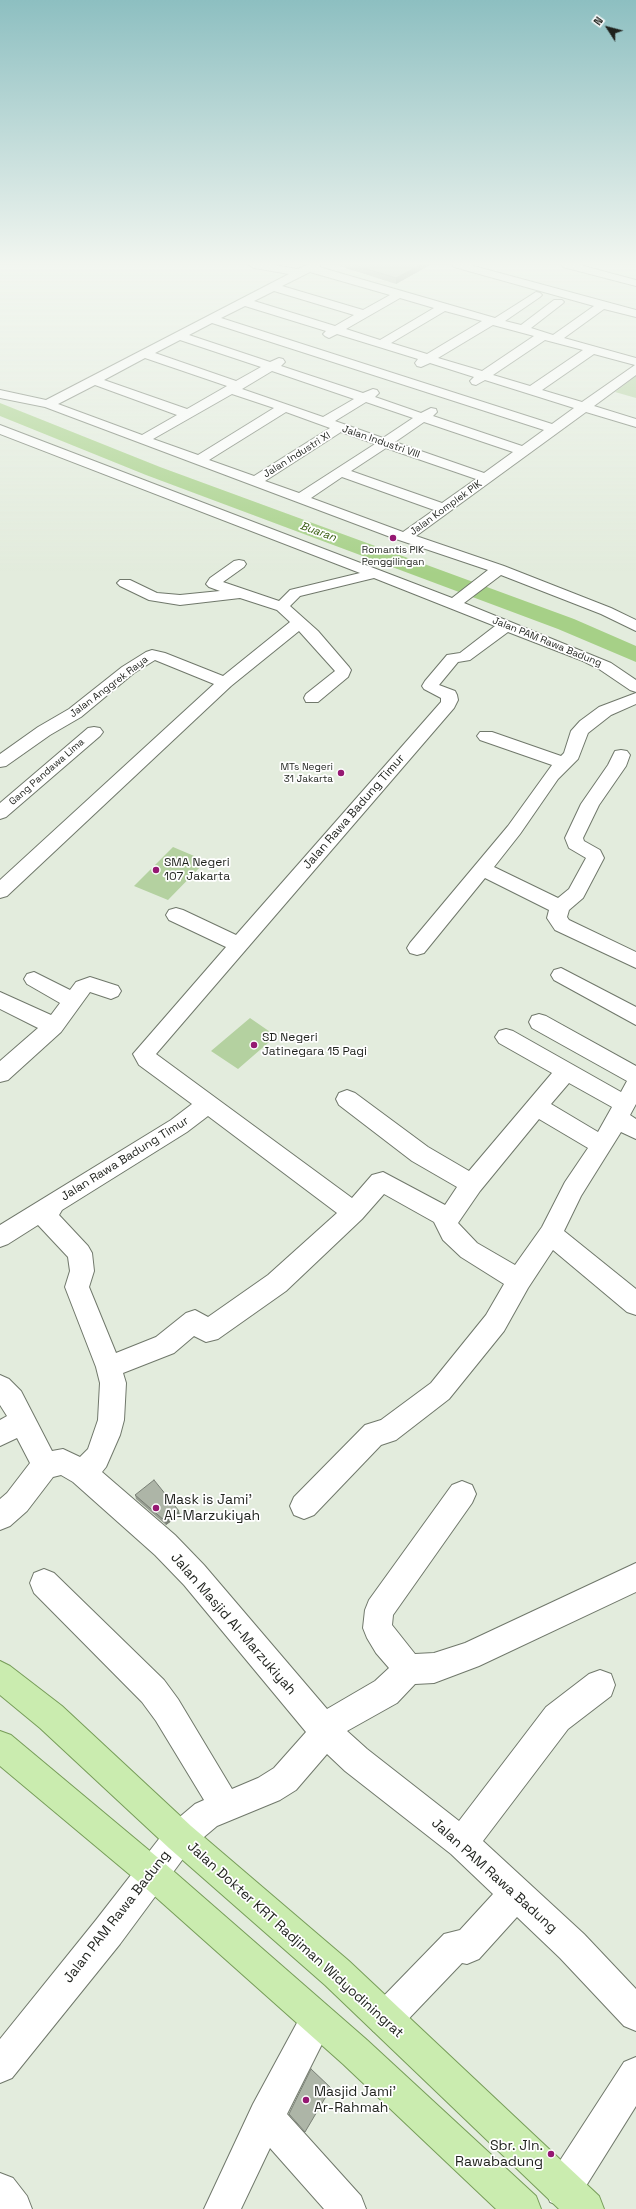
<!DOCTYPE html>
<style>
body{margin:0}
#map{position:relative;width:636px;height:2209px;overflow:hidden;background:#e3ecdd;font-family:"Space Grotesk",sans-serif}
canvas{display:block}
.north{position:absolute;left:588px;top:8px;width:40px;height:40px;-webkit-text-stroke:3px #fff;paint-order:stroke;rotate:306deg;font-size:11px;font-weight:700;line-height:16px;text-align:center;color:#1f221d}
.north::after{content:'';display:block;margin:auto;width:14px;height:18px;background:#1f221d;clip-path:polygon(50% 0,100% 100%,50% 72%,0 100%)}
</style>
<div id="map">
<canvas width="636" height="2209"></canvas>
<div class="north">N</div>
</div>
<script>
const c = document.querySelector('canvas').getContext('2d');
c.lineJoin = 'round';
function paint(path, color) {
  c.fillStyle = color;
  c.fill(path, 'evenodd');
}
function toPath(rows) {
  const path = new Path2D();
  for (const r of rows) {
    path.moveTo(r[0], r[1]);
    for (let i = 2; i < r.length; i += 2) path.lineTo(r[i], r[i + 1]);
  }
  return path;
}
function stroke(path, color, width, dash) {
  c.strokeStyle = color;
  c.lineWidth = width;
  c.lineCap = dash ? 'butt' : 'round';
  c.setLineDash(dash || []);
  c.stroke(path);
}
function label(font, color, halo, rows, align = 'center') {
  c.font = font + ' "Space Grotesk",sans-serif';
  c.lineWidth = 3.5;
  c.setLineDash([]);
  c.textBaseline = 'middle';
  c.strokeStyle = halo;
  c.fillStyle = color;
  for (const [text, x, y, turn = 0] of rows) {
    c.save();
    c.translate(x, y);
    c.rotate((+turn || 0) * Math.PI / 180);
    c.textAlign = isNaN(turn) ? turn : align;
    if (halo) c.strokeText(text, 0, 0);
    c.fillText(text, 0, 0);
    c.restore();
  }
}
paint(toPath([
 [636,376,636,398,615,392],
 [173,847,206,861,168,900,134,886],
 [250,1018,276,1036,238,1069,211,1051]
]), '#b4d1a0');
paint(toPath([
 [0,403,160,467,574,619,636,646,636,662,558,629,146,475,0,416,0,403]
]), '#a6d087');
const minor = toPath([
 [249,265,273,265,298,269,307,265,320,265,319,267,495,318,536,292,540,293,542,295,540,297,505,321,521,325,554,300,562,300,564,302,562,304,531,328,553,335,594,306,454,267,453,265,470,265,636,310,636,317,604,309,564,338,636,358,636,375,594,406,636,419,636,427,586,412,416,536,504,566,611,608,636,620,636,631,601,614,501,575,464,603,611,663,636,680,636,692,630,690,599,669,583,661,508,632,470,660,458,662,439,685,455,691,457,695,458,700,454,708,156,1054,352,1198,372,1175,383,1172,445,1205,457,1187,412,1161,339,1105,336,1099,339,1093,347,1090,355,1093,428,1147,469,1171,552,1073,499,1043,495,1037,499,1031,506,1029,513,1031,621,1092,627,1081,532,1028,529,1022,532,1016,539,1014,546,1016,636,1066,636,1104,630,1115,636,1119,636,1139,621,1132,581,1196,564,1231,636,1289,636,1315,627,1312,553,1250,528,1288,504,1331,449,1399,396,1440,381,1445,314,1515,304,1519,294,1515,290,1506,294,1497,365,1425,381,1420,431,1383,486,1315,504,1284,461,1257,443,1240,434,1222,384,1194,362,1219,286,1291,218,1339,206,1342,194,1336,174,1353,123,1373,126,1383,124,1420,120,1435,106,1467,102,1472,175,1535,204,1565,327,1709,375,1681,389,1668,376,1653,367,1638,363,1628,365,1610,369,1600,452,1485,462,1481,472,1485,476,1494,472,1503,393,1615,392,1625,415,1654,434,1653,465,1643,636,1563,636,1592,479,1666,434,1683,415,1684,397,1703,347,1731,367,1749,459,1821,546,1707,589,1674,600,1670,611,1674,615,1685,611,1696,568,1729,483,1841,584,1934,636,1989,636,2031,624,2026,560,1958,517,1917,479,1959,467,1964,462,1963,397,2031,385,2036,373,2031,368,2019,373,2007,444,1934,460,1930,493,1894,451,1854,345,1771,327,1754,296,1790,280,1800,217,1826,191,1848,120,1944,12,2078,0,2083,0,2039,96,1920,169,1826,195,1804,204,1800,156,1721,142,1702,34,1593,30,1583,34,1573,44,1569,54,1573,164,1680,178,1699,232,1789,258,1778,274,1768,306,1732,184,1585,155,1555,73,1482,61,1475,53,1477,27,1511,10,1526,0,1530,0,1499,7,1493,30,1463,17,1438,0,1446,0,1420,7,1416,0,1405,0,1375,9,1379,21,1391,52,1451,63,1449,80,1457,88,1449,98,1420,100,1383,96,1367,65,1287,70,1271,68,1257,38,1225,8,1244,0,1247,0,1225,171,1120,192,1104,139,1065,133,1054,226,947,169,920,166,915,169,910,176,908,183,910,236,935,441,702,441,698,424,689,422,686,425,681,447,655,460,653,495,626,374,578,300,596,290,606,318,631,349,667,351,670,348,677,318,702,306,702,304,698,306,694,335,671,299,631,231,686,7,896,0,898,0,880,214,684,155,660,134,673,81,717,50,735,6,766,0,767,0,754,38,727,69,709,122,667,146,652,152,650,165,653,223,676,290,622,277,610,240,598,180,605,149,600,120,586,117,583,120,580,130,580,157,593,180,595,220,591,209,587,206,584,210,578,234,561,239,560,244,561,246,564,244,567,223,582,279,601,290,590,360,573,0,434,0,425,452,598,488,570,393,538,45,407,0,398,0,390,46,400,289,274,254,268,249,265],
 [310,272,390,295,363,310,282,286,310,272],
 [274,291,354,315,335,326,254,301,274,291],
 [400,298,434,308,380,340,346,329,400,298],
 [245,306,326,331,323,334,325,336,329,338,337,334,418,359,415,363,417,366,421,367,430,363,474,377,470,381,472,384,476,385,485,380,574,408,552,424,221,318,245,306],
 [445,311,482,321,427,354,391,343,445,311],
 [212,323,544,430,522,446,433,416,437,412,436,409,431,408,421,413,375,397,379,393,377,390,373,389,363,393,281,366,285,362,283,359,279,358,270,362,189,335,212,323],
 [493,325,534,336,482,371,438,358,493,325],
 [180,340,261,367,236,381,155,353,180,340],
 [545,340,583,350,530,386,493,375,545,340],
 [594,354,635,365,582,402,542,390,594,354],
 [145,358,227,386,187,409,104,380,145,358],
 [272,371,354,399,323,417,242,389,272,371],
 [95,385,177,415,142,435,58,404,95,385],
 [232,394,274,408,198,455,153,439,232,394],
 [366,402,413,418,383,438,335,421,366,402],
 [286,412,330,428,254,476,209,460,286,412],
 [424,422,513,452,484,473,395,442,424,422],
 [341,432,375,444,299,493,265,481,341,432],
 [386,448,476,479,442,503,351,471,386,448],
 [342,477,434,510,403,532,311,498,342,477],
 [569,1083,612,1107,598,1132,551,1104,569,1083],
 [208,1116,337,1213,268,1275,208,1317,195,1310,186,1313,156,1337,116,1353,89,1287,94,1271,92,1253,88,1246,59,1215,62,1210,187,1132,208,1116],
 [539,1119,588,1148,565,1182,542,1227,515,1265,477,1243,458,1223,480,1191,539,1119],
 [562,265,580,265,636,280,636,286,563,267,562,265],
 [636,693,636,704,611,715,588,733,578,759,558,779,520,834,494,867,558,898,569,889,586,858,569,848,565,838,581,804,608,765,615,751,621,750,627,751,630,755,626,766,599,805,583,838,584,841,600,850,604,858,583,898,569,910,567,917,569,920,636,952,636,968,555,930,547,918,549,910,485,878,424,953,417,955,410,953,407,948,410,943,508,826,552,765,480,740,477,736,480,732,492,732,561,756,564,753,571,731,580,721,599,707,636,693],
 [94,727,100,728,103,732,100,736,6,817,0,819,0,803,88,728,94,727],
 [561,968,636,1007,636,1025,554,980,551,975,554,970,561,968],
 [34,972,70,990,76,982,90,977,118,986,121,991,118,996,111,999,90,992,61,1032,8,1080,0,1082,0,1061,38,1028,0,1009,0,992,51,1015,60,1003,27,984,24,979,27,974,34,972],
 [317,2003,329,2008,334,2020,287,2114,361,2196,366,2209,324,2209,270,2148,241,2209,204,2209,253,2104,305,2008,317,2003],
 [636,2057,636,2106,576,2202,563,2207,550,2202,545,2189,550,2176,624,2062,636,2057],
 [0,2173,13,2178,27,2196,32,2209,0,2209,0,2173]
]);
const major = toPath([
 [0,1661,10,1666,62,1706,191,1826,349,1961,599,2196,604,2209,559,2209,325,1985,169,1848,40,1728,0,1695,0,1661],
 [0,1731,11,1735,163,1862,367,2040,536,2196,541,2209,496,2209,343,2064,141,1884,0,1766,0,1731]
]);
stroke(minor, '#70786b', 2);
stroke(major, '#779d59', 2);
paint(minor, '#fff');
paint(major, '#caecaf');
paint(toPath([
 [336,265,430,265,396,284],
 [135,1495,180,1515,166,1525,136,1499]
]), '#959c90');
paint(toPath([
 [420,265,430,265,396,284,396,278],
 [179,1511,180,1515,166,1525,165,1521]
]), '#797f75');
const building = toPath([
 [354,265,420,265,396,278,354,265],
 [154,1480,179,1511,165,1521,135,1495,154,1480],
 [311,2069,331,2088,305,2132,289,2114,311,2069]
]);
paint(building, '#adb5a7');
stroke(building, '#797f75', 1);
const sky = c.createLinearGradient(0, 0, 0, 574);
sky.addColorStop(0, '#8dbfc1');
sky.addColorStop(0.46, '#f2f6f0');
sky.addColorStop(1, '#f2f6f000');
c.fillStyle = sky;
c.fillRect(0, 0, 636, 574);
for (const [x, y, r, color] of [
 [393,538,4,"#951872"],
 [341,773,4,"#951872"],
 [156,870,4,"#951872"],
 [254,1045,4,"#951872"],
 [156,1508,4,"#951872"],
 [306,2100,4,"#951872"],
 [551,2154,4,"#951872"]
]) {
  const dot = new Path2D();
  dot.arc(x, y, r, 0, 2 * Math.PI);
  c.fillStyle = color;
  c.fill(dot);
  stroke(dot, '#fff', 1.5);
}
label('10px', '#1f221d', '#fff', [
 ["Jalan Industri VIII",381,442,19],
 ["Jalan Industri XI",297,455,-32],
 ["Jalan Komplek PIK",446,508,-36],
 ["Jalan PAM Rawa Badung",547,642,22],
 ["Jalan Anggrek Raya",109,687,-37],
 ["Gang Pandawa Lima",47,772,-41]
]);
label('10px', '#1f221d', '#fff', [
 ["Romantis PIK",393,550],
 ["Penggilingan",393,562],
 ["MTs Negeri",333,767,"right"],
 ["31 Jakarta",333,779,"right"]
]);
label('italic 11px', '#33580b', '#fff', [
 ["Buaran",318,532,20]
]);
label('12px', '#1f221d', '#fff', [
 ["Jalan Rawa Badung Timur",354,812,-49],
 ["Jalan Rawa Badung Timur",125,1159,-32]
]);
label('12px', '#1f221d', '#fff', [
 ["SMA Negeri",164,863],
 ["107 Jakarta",164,877],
 ["SD Negeri",262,1038],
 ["Jatinegara 15 Pagi",262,1052]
], 'left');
label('14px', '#1f221d', '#fff', [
 ["Mask is Jami'",164,1500],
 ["Al-Marzukiyah",164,1516],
 ["Masjid Jami'",314,2092],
 ["Ar-Rahmah",314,2108],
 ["Sbr. Jln.",543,2146,"right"],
 ["Rawabadung",543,2162,"right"]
], 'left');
label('14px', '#1f221d', '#fff', [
 ["Jalan Masjid Al-Marzukiyah",233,1624,49],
 ["Jalan PAM Rawa Badung",494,1876,42],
 ["Jalan PAM Rawa Badung",117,1917,-52],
 ["Jalan Dokter KRT Radjiman Widyodiningrat",295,1940,42]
]);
</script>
